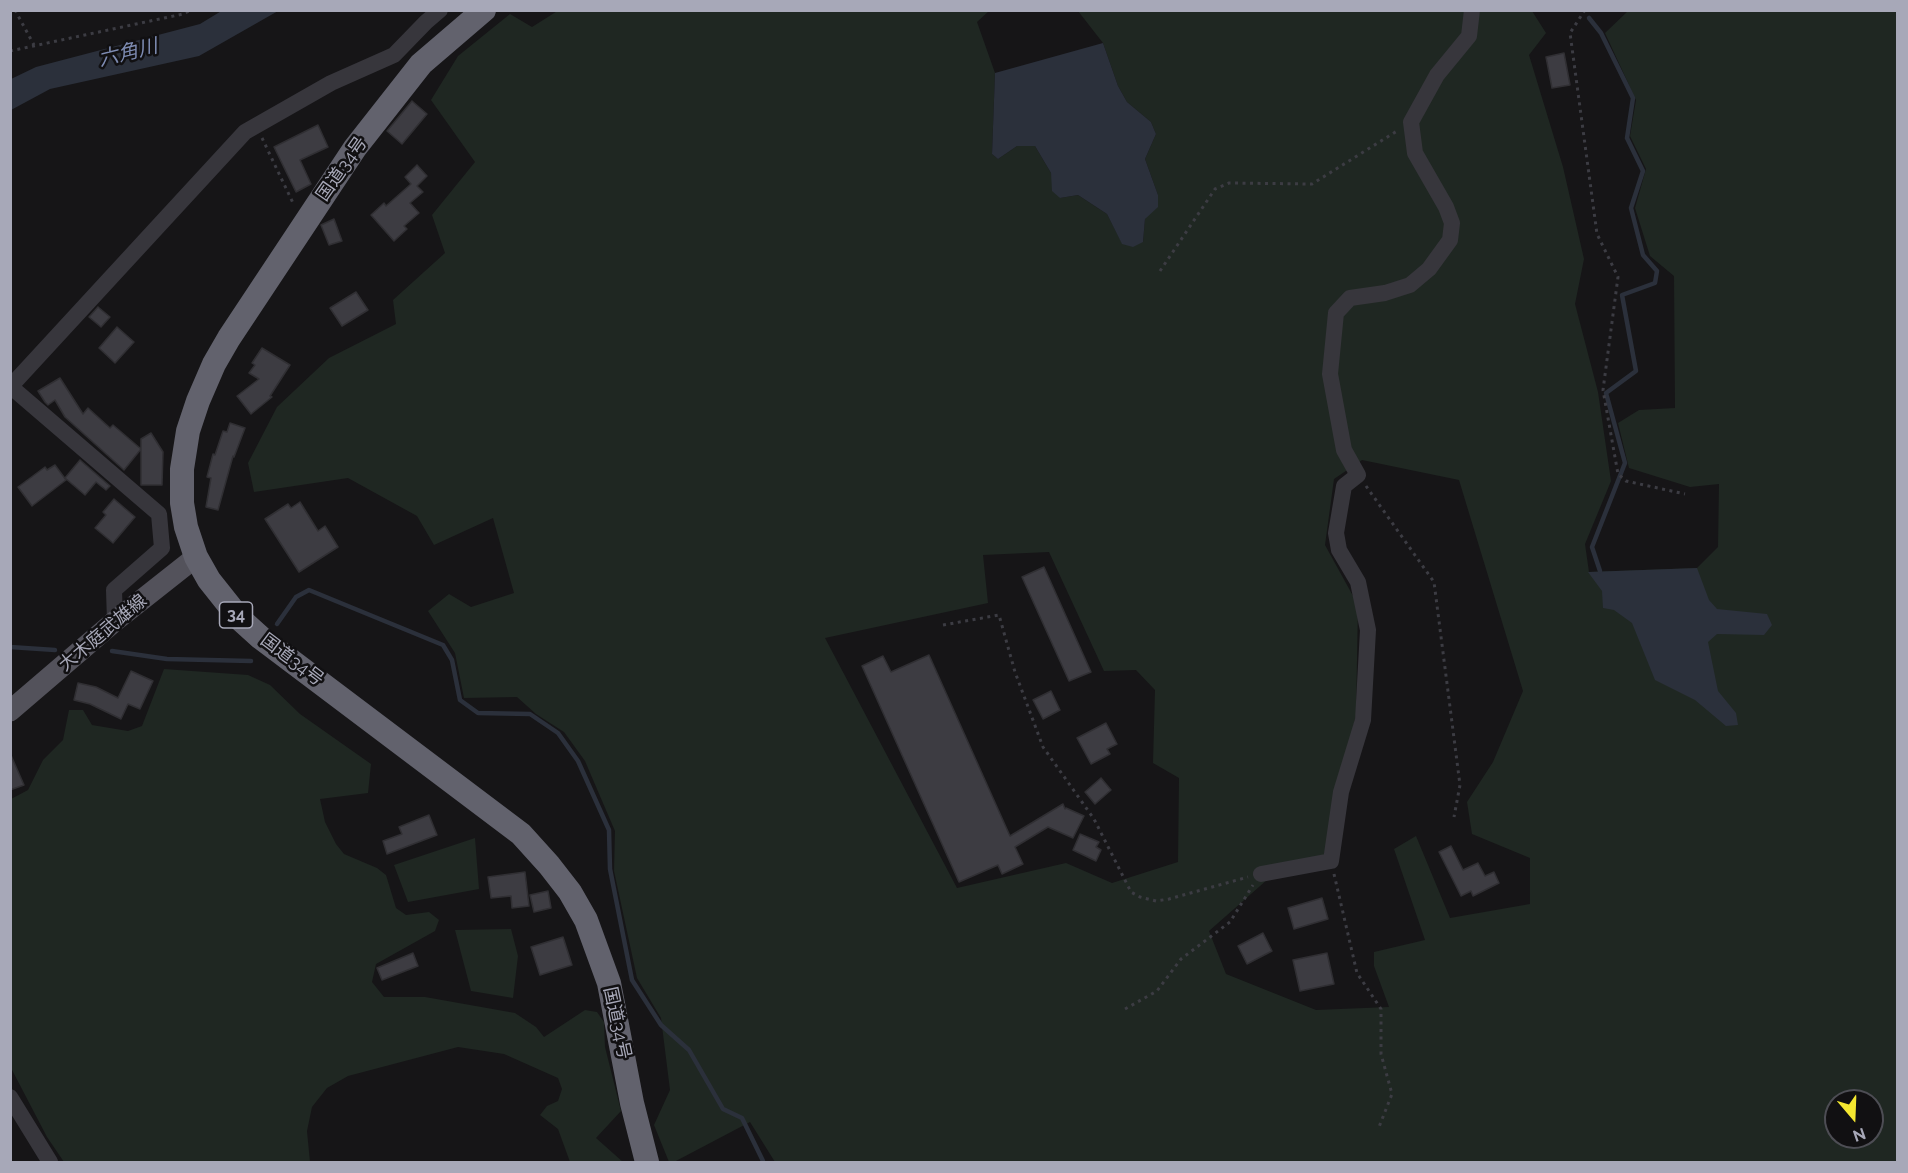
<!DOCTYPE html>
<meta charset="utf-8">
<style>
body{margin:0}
#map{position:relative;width:1908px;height:1173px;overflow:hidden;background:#161517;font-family:Raleway,sans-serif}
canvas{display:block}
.frame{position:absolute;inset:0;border:12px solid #a7a8b8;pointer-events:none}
.north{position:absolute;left:1824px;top:1089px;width:60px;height:60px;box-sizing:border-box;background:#111012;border:2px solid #4d4d54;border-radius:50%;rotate:161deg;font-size:16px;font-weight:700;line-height:24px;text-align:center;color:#a7a8b8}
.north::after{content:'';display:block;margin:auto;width:21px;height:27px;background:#f4e730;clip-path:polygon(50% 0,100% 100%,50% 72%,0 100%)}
</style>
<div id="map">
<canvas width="1908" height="1173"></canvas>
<div class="frame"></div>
<div class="north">N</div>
</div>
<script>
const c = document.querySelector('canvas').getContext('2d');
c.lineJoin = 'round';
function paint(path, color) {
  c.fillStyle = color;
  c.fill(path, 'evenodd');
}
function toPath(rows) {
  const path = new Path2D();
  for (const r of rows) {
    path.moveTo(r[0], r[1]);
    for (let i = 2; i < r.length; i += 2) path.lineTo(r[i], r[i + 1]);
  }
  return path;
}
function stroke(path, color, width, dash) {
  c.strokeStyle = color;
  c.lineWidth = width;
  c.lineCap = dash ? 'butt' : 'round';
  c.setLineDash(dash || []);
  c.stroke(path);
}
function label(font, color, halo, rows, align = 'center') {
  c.font = font + ' Raleway,"Noto Sans JP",sans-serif';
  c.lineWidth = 5;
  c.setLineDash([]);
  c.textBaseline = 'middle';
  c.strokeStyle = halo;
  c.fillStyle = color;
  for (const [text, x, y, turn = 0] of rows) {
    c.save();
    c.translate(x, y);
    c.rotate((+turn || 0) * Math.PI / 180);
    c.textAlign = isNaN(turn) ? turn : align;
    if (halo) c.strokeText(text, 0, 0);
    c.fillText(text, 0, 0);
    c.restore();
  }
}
paint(toPath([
 [559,10,989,11,977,22,995,73,992,154,998,159,1017,146,1035,146,1051,173,1060,198,1078,195,1107,214,1122,243,1143,242,1145,219,1158,195,1145,159,1156,134,1151,122,1127,102,1118,86,1103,43,1078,11,1532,11,1546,33,1529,55,1563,167,1584,259,1575,304,1598,392,1611,481,1585,544,1589,572,1697,568,1718,547,1719,484,1690,487,1629,468,1618,423,1639,410,1675,408,1674,276,1650,256,1635,208,1646,169,1630,136,1636,100,1605,33,1628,11,1897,11,1897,1162,775,1162,750,1122,674,1162,669,1162,654,1125,670,1090,661,1018,637,978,614,871,615,831,585,761,564,732,536,714,517,697,464,698,455,653,428,611,449,594,471,607,514,593,493,518,434,545,417,516,348,478,254,492,248,463,277,407,329,358,396,324,393,300,445,253,432,215,475,162,431,100,458,56,510,14,532,27],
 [1362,460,1459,480,1523,691,1493,762,1467,802,1472,834,1530,858,1530,904,1450,918,1416,836,1394,849,1425,940,1374,952,1374,966,1389,1007,1316,1010,1226,974,1209,931,1268,879,1321,869,1356,715,1358,605,1325,545,1334,479],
 [1049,552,1104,671,1136,670,1155,690,1153,763,1179,778,1178,862,1112,883,1066,863,957,888,825,638,988,603,983,555],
 [1836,1101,1872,1101,1872,1137,1836,1137],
 [164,669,248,675,270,685,300,714,371,764,368,793,320,799,325,822,336,844,344,854,377,868,386,875,396,908,406,915,429,912,439,920,435,931,376,964,372,982,384,997,425,997,515,1013,536,1027,544,1037,585,1010,597,1012,604,1022,605,1047,621,1111,596,1138,623,1162,570,1162,558,1129,540,1115,547,1106,558,1101,562,1089,558,1078,504,1054,458,1047,348,1076,327,1088,312,1107,307,1131,310,1162,64,1162,47,1137,11,1068,11,799,28,790,43,760,63,740,69,710,83,710,92,725,128,731,142,726],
 [475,838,479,889,408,902,394,865],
 [511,929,518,956,513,998,471,991,455,930]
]), '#1f2722');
paint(toPath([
 [223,10,278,11,199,56,50,89,11,110,11,79,36,67,200,24],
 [1103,43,1118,86,1127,102,1151,122,1156,134,1145,159,1158,195,1158,207,1145,219,1143,242,1133,247,1122,244,1107,214,1078,195,1060,198,1052,191,1051,173,1035,146,1017,146,998,159,992,154,995,73],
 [1697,568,1709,600,1717,609,1767,614,1772,625,1764,635,1717,634,1708,642,1718,691,1736,713,1738,725,1726,726,1695,700,1655,680,1632,623,1614,610,1603,608,1602,591,1588,572]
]), '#2b303b');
stroke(toPath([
 [1589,18,1601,33,1633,98,1627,138,1643,171,1631,208,1643,255,1657,271,1655,283,1622,295,1636,371,1606,393,1625,463,1592,547,1600,571],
 [277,624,296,597,309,590,443,645,452,660,460,700,478,713,530,714,558,733,578,761,609,830,610,869,632,980,661,1025,689,1050,723,1109,742,1118,763,1161],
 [10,647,55,650],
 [112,651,167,659,251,661]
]), '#2b303b', 4.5);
const building = toPath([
 [1564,53,1570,85,1552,88,1546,57,1564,53],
 [412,101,427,114,402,144,387,131,412,101],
 [318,125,328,147,300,160,311,184,296,192,274,147,318,125],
 [417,165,427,176,417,186,423,192,410,203,419,213,404,226,407,229,394,241,371,215,384,203,386,206,411,184,405,177,417,165],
 [334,219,342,241,329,245,321,225,334,219],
 [356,292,368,310,342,326,330,308,356,292],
 [98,307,110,317,101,327,89,317,98,307],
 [117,327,134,342,115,363,99,348,117,327],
 [262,348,290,365,270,396,272,397,251,414,237,396,259,379,249,373,255,365,252,363,262,348],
 [60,378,83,414,88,408,110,428,113,425,141,449,124,470,65,417,55,400,48,405,45,402,38,391,60,378],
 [230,423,245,428,234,457,233,456,218,510,206,507,211,478,207,477,213,454,215,455,223,431,227,432,230,423],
 [151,433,163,452,162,485,141,485,141,439,151,433],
 [80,460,110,486,106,490,96,482,85,495,65,478,80,460],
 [55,465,66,480,32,506,18,487,45,467,47,470,55,465],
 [114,499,135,517,113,543,95,528,106,515,103,512,114,499],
 [300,502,318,531,325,526,338,547,299,572,265,519,288,504,291,508,300,502],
 [1044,567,1091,672,1069,681,1022,577,1044,567],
 [929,655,1010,836,1063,804,1065,809,1066,808,1084,816,1073,838,1048,827,1015,847,1023,864,1002,874,998,865,959,882,862,666,883,656,891,672,929,655],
 [131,671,153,681,140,709,128,704,121,719,90,704,74,700,78,683,96,687,118,698,131,671],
 [1051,691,1060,710,1043,719,1033,700,1051,691],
 [1106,723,1117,744,1107,749,1110,754,1091,764,1077,738,1106,723],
 [10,753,24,785,10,790,10,753],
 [1101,778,1111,790,1095,804,1085,792,1101,778],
 [429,815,437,835,387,854,383,841,402,834,399,827,429,815],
 [1080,834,1099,842,1096,847,1101,850,1096,861,1073,850,1080,834],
 [1451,846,1463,870,1478,863,1485,876,1494,872,1499,883,1473,896,1471,891,1461,896,1439,852,1451,846],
 [525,872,529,906,512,908,511,896,491,898,488,877,525,872],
 [548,891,551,908,534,912,530,895,548,891],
 [1322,898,1328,919,1294,929,1288,908,1322,898],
 [1263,933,1272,951,1247,964,1238,946,1263,933],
 [563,937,572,965,540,975,531,947,563,937],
 [413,953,418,966,382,980,377,968,413,953],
 [1327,953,1334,984,1300,991,1293,960,1327,953]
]);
paint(building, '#3d3c42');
stroke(building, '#302f33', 1.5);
stroke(toPath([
 [15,10,34,45],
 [1585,10,1570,33,1597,234,1618,277,1603,390,1618,474,1626,481,1685,494],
 [10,51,183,14,191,10],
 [262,138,294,205],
 [1160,271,1215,189,1229,183,1312,184,1397,131],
 [1366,486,1434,582,1460,785,1454,817],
 [943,625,999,615,1015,672,1043,747,1094,819,1131,892,1140,897,1156,901,1169,899,1248,877],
 [1334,874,1357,973,1381,1009,1381,1054,1392,1094,1379,1127],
 [1125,1009,1157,991,1181,959,1230,922,1253,885]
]), '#3c3c43', 3, [3, 4.5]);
stroke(toPath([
 [10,386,159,514,162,548,114,590,115,621],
 [10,387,245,132,331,83,394,55,426,22,440,10],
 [1261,874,1331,861,1341,792,1363,720,1368,630,1358,582,1339,550,1336,533,1344,486,1358,475,1344,450,1330,374,1336,313,1350,298,1385,293,1410,285,1429,269,1450,240,1452,223,1446,207,1415,153,1411,122,1437,75,1469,36,1472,10],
 [10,1097,50,1162]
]), '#37363c', 16);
stroke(toPath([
 [10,711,115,621,196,557]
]), '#53525b', 21);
stroke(toPath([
 [484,10,421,64,355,148,229,338,214,364,198,401,188,431,182,469,182,503,186,527,196,557,209,580,240,619,261,638,521,834,549,865,570,892,586,920,609,983,632,1103,647,1162]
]), '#62626d', 24);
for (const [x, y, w] of [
 [236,615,33]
]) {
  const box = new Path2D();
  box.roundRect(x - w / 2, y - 13, w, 26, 4.5);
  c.fillStyle = '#111012';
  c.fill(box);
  stroke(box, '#a7a8b8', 1.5);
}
label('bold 16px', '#a7a8b8', null, [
 ["34",236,615]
]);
label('18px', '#a7a8b8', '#111012', [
 ["国道34号",342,169,-55],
 ["大木庭武雄線",103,633,-40],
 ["国道34号",292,660,37],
 ["国道34号",617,1023,78]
]);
label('italic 20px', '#7e8cb3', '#111012', [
 ["六角川",128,53,-14]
]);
</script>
